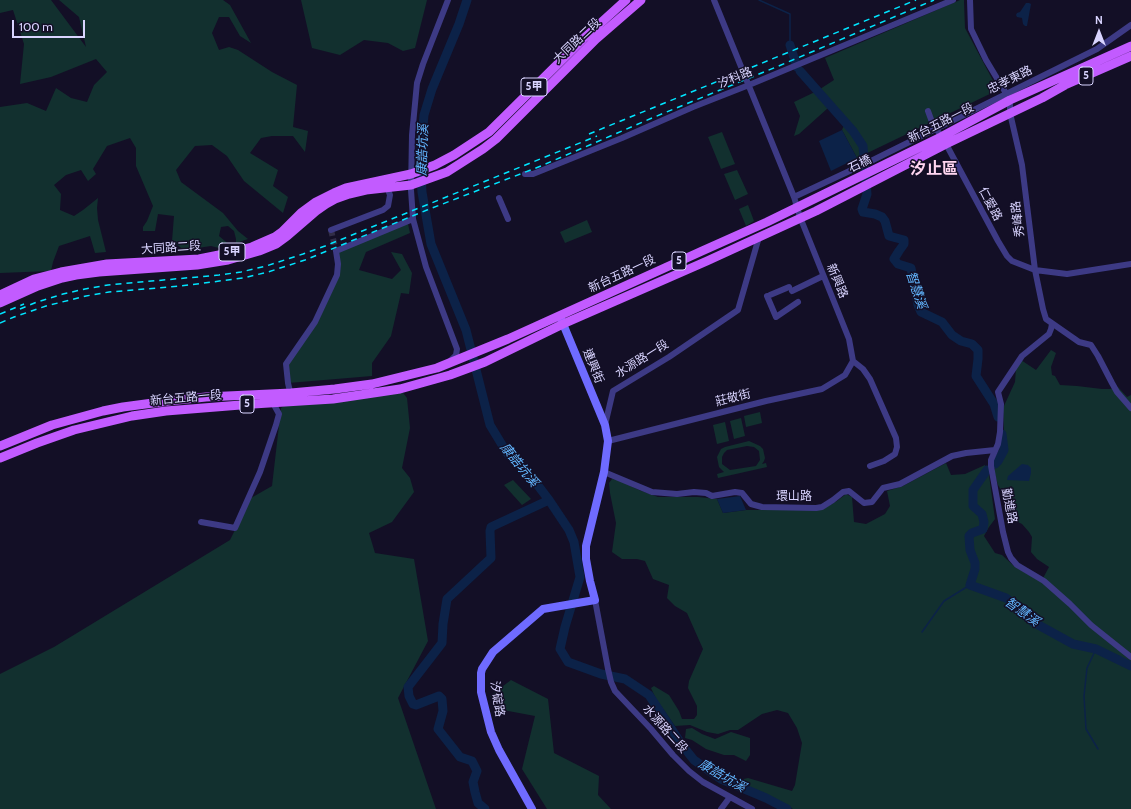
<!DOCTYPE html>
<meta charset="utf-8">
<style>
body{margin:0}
#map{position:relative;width:1131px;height:809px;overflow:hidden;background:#130f26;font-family:Cabin,sans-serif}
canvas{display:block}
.north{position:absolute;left:1079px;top:12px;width:40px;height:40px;-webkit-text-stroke:3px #130f26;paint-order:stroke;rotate:0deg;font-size:11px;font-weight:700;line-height:16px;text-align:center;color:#d9d4ff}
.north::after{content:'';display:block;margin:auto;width:14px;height:18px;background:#d9d4ff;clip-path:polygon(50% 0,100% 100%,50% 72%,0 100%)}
.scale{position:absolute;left:12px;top:20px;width:73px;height:18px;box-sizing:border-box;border:2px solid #d9d4ff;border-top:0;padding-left:5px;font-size:12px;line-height:14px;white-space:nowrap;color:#d9d4ff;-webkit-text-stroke:3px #130f26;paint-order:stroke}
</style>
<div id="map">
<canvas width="1131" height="809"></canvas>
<div class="north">N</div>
<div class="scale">100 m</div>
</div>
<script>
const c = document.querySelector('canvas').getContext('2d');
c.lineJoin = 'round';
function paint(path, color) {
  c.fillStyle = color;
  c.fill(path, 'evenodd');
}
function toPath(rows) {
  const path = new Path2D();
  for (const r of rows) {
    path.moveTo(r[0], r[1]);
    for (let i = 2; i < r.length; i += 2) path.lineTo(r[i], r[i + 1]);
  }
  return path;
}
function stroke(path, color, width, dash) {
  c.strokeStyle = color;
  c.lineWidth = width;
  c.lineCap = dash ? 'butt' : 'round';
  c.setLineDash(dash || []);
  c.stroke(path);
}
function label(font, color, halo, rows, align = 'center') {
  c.font = font + ' Cabin,"Noto Sans TC",sans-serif';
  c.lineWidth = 3;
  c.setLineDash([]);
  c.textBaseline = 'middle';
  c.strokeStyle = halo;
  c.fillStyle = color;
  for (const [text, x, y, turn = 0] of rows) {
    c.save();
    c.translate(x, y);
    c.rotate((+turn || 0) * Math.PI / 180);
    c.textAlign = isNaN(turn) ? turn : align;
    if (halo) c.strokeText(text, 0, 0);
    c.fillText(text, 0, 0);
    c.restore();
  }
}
paint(toPath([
 [0,0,51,0,86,47,79,17,59,0,223,0,230,5,251,43,240,36,229,17,219,17,212,33,219,50,229,47,238,50,272,72,297,85,293,127,308,131,305,152,293,136,272,136,261,138,250,153,278,170,273,186,288,197,283,213,244,181,227,156,212,145,195,146,176,170,181,182,223,213,238,231,248,239,236,243,236,239,234,231,228,226,221,227,219,236,231,246,223,249,211,246,184,250,172,241,174,216,158,214,155,231,143,231,143,227,147,221,153,206,136,166,136,148,130,138,107,146,93,169,96,174,88,181,81,170,66,175,54,185,61,194,60,210,74,216,83,210,98,198,97,208,98,220,106,252,95,253,90,236,59,246,53,262,51,271,0,273,0,107,27,103,46,111,56,88,71,98,87,102,94,85,107,72,96,59,51,77,20,84,24,44,13,10,0,13],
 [301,0,427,0,415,48,403,51,388,43,364,40,340,55,312,48],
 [960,0,964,0,964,2,965,28,998,90,857,158,842,130,844,125,828,108,799,134,794,136,800,116,794,102,817,91,834,80,825,58],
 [722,132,735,164,721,169,708,137],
 [737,170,748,194,735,200,724,174],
 [748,205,754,221,746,226,739,209],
 [413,219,408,224,410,233,366,252,359,270,392,279,401,270,391,252,402,254,412,273,409,294,401,293,391,336,372,363,372,376,288,383,286,364,314,323,337,275,336,251],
 [587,220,592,232,565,243,560,232],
 [1051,350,1056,353,1051,367,1052,375,1055,376,1060,385,1077,386,1102,389,1110,389,1118,387,1127,397,1131,395,1131,809,793,809,783,803,747,786,742,783,744,779,748,778,792,791,795,785,802,743,797,728,788,713,777,710,762,714,738,730,730,730,718,734,707,732,690,725,675,726,656,699,651,688,654,686,669,695,679,711,682,719,694,719,697,715,697,706,688,688,689,681,703,649,687,613,675,606,667,598,669,585,653,579,645,561,637,559,622,559,612,552,616,523,610,493,609,483,612,479,618,480,639,490,658,497,698,497,717,499,723,513,746,510,821,510,837,501,846,494,852,497,854,522,866,524,885,514,890,506,887,491,903,486,946,463,951,475,965,474,985,465,989,475,995,519,989,527,984,536,995,553,1002,555,1014,566,1041,582,1049,567,1037,559,1031,552,1032,537,1029,532,1022,524,1008,517,1005,513,1006,506,1004,495,998,485,994,471,997,457,1002,447,1004,429,1003,408,1015,382,1016,368,1021,360,1036,370],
 [400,389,407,398,410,428,402,468,410,478,414,492,392,522,369,533,375,553,414,559,428,641,398,698,436,809,0,809,0,674,54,647,230,540,251,498,272,486,281,408,291,401],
 [760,412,762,423,746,427,744,416],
 [741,418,745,436,734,439,730,421],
 [725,422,729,441,717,444,713,425],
 [749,441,760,446,763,449,765,458,764,461,762,464,766,463,767,467,718,478,717,474,724,472,719,467,717,457,721,449,725,447],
 [747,446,754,447,759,451,760,460,756,466,730,470,722,464,722,457,724,453,727,450],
 [513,480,531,499,522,505,504,485],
 [511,680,548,699,554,753,599,776,598,795,611,809,547,809,522,769,535,716,503,710,490,696],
 [692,728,702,734,715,739,731,732,750,738,750,755,746,761,734,755,724,755,706,749,692,740,685,738,686,729]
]), '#12302f');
paint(toPath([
 [1026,3,1029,3,1031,4,1027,26,1025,26,1023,24,1022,18,1017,17,1016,15,1017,13,1020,12],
 [842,130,857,158,831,171,819,141],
 [1022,464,1028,465,1031,468,1031,473,1029,481,1007,480,1008,476],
 [740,496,746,510,723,513,717,499]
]), '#0c2248');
stroke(toPath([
 [759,0,790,14,790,45],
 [922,632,944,601,970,585],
 [1096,649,1087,668,1084,696,1086,729,1098,749]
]), '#0c2248', 1.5);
stroke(toPath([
 [467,0,459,24,432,89,424,115,420,156,422,192,431,244,466,330,490,425,507,453,533,479,549,500,569,530,574,542,580,577,565,627,560,649,568,662,601,674,625,679,649,695,682,745,694,760,721,779,766,798,787,809],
 [790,45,797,67],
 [800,71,853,131,863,146,867,194,862,209,863,212,875,214,882,217,885,221,889,236,904,240,904,244,899,251,894,259,898,264,911,268,918,305,921,312,942,322,952,335,961,341,972,344,978,350,978,359,976,376,994,404,998,417],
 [995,464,998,461,1004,450,1002,434],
 [987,470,973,490,973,506,982,514,984,522,983,529,972,533,969,536,970,550,975,563,975,569,970,585,1006,598,1018,607,1033,622,1073,644,1096,649,1131,666],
 [485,809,478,803,475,792,473,782,477,771,472,761,460,757,438,729,443,711,442,699,439,696,416,705,413,704,409,696,408,687,442,643,443,624,447,599,491,558,490,531,491,527,549,500]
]), '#0c2248', 9);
stroke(toPath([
 [331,230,336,251]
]), '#312d47', 6, [6, 3]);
stroke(toPath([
 [448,0,423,64,417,83,412,135,411,190,413,219,426,267,457,349,456,355,450,361],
 [714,0,794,197,800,217,849,339,853,361,863,369,870,379,896,438,897,447,895,454,884,461,870,466],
 [970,0,971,29,986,60,1010,100,1010,113,1022,165,1035,270,1043,309,1046,319,1079,342,1091,345,1098,356,1112,383,1117,392,1131,408],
 [928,111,932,122,946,144,998,241,1007,256,1012,261,1035,270,1067,274,1131,264],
 [525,174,533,174,622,138,693,107,749,85,953,0],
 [794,197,873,160,1097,49,1131,25],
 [499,198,508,219],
 [331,230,383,210,388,206,390,195,387,187],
 [336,251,413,219],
 [792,291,823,276],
 [770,295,789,287],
 [767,296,776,317,798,302],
 [1052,324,1051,329,1049,334,1022,356,998,392,1001,404,1000,432,998,444,991,460,991,466,1003,532,1008,552,1011,558,1017,565,1044,581,1070,604,1091,625,1131,657],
 [291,396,288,383,286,364,315,322,337,275,338,264,336,251],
 [605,425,613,391,669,357,738,310,759,237],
 [608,441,766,401,822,389,845,375,853,361],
 [604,472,652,492,677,494,694,492,706,493,712,496,735,492,742,493,751,504,762,507,816,508,822,507,833,500,843,492,849,491,864,503,872,502,883,488,900,484,952,456,966,453,995,450],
 [201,522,235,528,260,472,276,425,279,414,273,403],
 [595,600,608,669,611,682,615,691,651,729,673,755,689,771,703,782,752,809],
 [721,809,730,797]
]), '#3d3a85', 6);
stroke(toPath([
 [532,809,499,750,491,732,481,692,481,673,482,669,493,652,543,609,595,600,590,581,586,559,586,546,604,472,608,441,605,425,561,319]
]), '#6f6bff', 8);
stroke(toPath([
 [0,295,34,279,61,272,107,264,199,259,224,254,252,247,275,237,282,232,301,213,316,202,334,193,346,188,411,174,435,165,454,155,489,132,583,39,626,0],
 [0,303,38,286,62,278,76,275,99,272,197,265,228,260,259,251,276,244,287,236,316,211,326,204,335,199,349,194,366,190,411,185,447,172,483,149,496,139,596,39,641,0],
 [0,446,52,425,103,411,123,407,168,401,206,397,291,393,335,389,372,384,437,368,508,339,702,251,767,222,941,137,1010,100,1131,46],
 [0,458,37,443,74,430,132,416,166,411,253,404,333,399,400,389,450,375,485,362,563,324,707,261,816,211,946,144,1042,98,1065,85,1131,56]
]), '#c25bff', 9);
stroke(toPath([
 [589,134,916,0],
 [20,309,37,302,63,294,85,289,108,285,219,275,241,272,266,266,303,254,325,246,597,136],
 [0,314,24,304],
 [0,323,14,317,46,306,86,296,109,292,181,286,243,278,268,272,305,260,427,210,541,166,652,118,781,65,934,0]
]), '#00e5ff', 1.5, [6, 5]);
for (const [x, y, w] of [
 [1086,76,14],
 [534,87,26],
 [232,252,26],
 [679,261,14],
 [247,404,14]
]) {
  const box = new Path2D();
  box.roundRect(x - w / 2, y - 9, w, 18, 3);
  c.fillStyle = '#130f26';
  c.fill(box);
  stroke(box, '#d9d4ff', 1);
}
label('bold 11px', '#d9d4ff', null, [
 ["5",1086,76],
 ["5甲",534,87],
 ["5甲",232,252],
 ["5",679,261],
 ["5",247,404]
]);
label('12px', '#d9d4ff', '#130f26', [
 ["大同路二段",577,41,-43],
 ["汐科路",735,78,-22],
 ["忠孝東路",1010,80,-26],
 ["新台五路一段",941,123,-27],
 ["石橋",860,164,-26],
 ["仁愛路",990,204,62],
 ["秀峰路",1018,219,-97],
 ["大同路二段",171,248,-4],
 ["新台五路一段",622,274,-25],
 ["新興路",837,281,67],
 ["水源路一段",642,359,-32],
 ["連興街",593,366,68],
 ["新台五路一段",186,398,-5],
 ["莊敬街",733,398,-14],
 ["環山路",794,496],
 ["勤進路",1009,506,79],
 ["汐碇路",497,699,81],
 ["水源路二段",665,729,48]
]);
label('italic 13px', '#62b6ff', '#130f26', [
 ["康誥坑溪",423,150,-88],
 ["智慧溪",916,290,72],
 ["康誥坑溪",519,465,51],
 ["智慧溪",1022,612,36],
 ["康誥坑溪",722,776,30]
]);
label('bold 16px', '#ffd6f0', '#130f26', [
 ["汐止區",934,169]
]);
</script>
